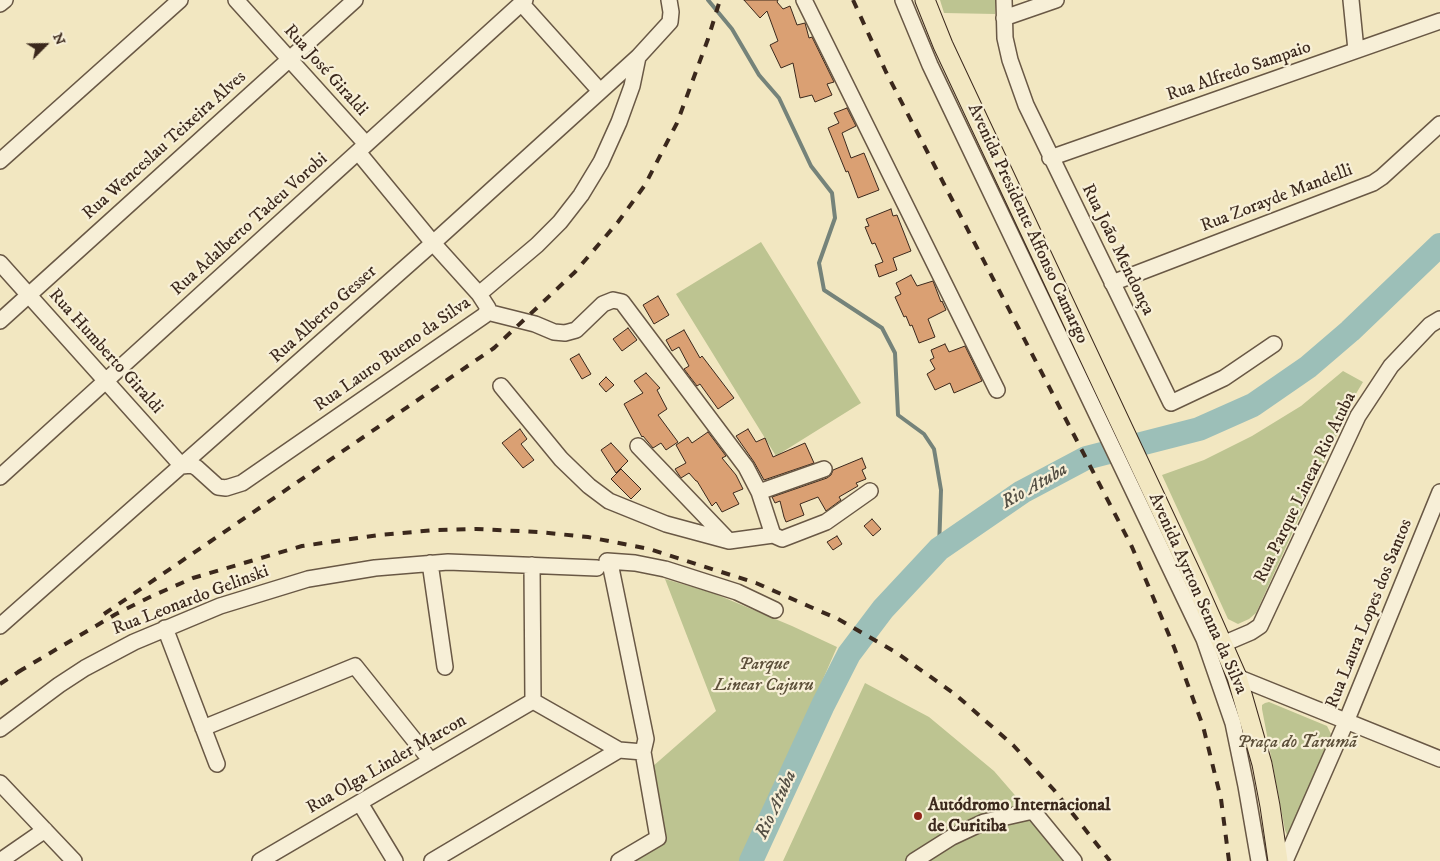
<!DOCTYPE html>
<meta charset="utf-8">
<style>
body{margin:0}
#map{position:relative;width:1440px;height:861px;overflow:hidden;background:#f2e7c1;font-family:"IM FELL DW Pica",serif}
canvas{display:block}
.north{position:absolute;left:20px;top:20px;width:50px;height:50px;-webkit-text-stroke:4px #f7efd7;paint-order:stroke;rotate:67deg;font-size:14px;font-weight:700;line-height:20px;text-align:center;color:#3b281c}
.north::after{content:'';display:block;margin:auto;width:18px;height:22px;background:#3b281c;clip-path:polygon(50% 0,100% 100%,50% 72%,0 100%)}
</style>
<div id="map">
<canvas width="1440" height="861"></canvas>
<div class="north">N</div>
</div>
<script>
const c = document.querySelector('canvas').getContext('2d');
c.lineJoin = 'round';
function paint(path, color) {
  c.fillStyle = color;
  c.fill(path, 'evenodd');
}
function toPath(rows) {
  const path = new Path2D();
  for (const r of rows) {
    path.moveTo(r[0], r[1]);
    for (let i = 2; i < r.length; i += 2) path.lineTo(r[i], r[i + 1]);
  }
  return path;
}
function stroke(path, color, width, dash) {
  c.strokeStyle = color;
  c.lineWidth = width;
  c.lineCap = dash ? 'butt' : 'round';
  c.setLineDash(dash || []);
  c.stroke(path);
}
function label(font, color, halo, rows, align = 'center') {
  c.font = font + ' "IM FELL DW Pica",serif';
  c.lineWidth = 4.5;
  c.setLineDash([]);
  c.textBaseline = 'middle';
  c.strokeStyle = halo;
  c.fillStyle = color;
  for (const [text, x, y, turn = 0] of rows) {
    c.save();
    c.translate(x, y);
    c.rotate((+turn || 0) * Math.PI / 180);
    c.textAlign = isNaN(turn) ? turn : align;
    if (halo) c.strokeText(text, 0, 0);
    c.fillText(text, 0, 0);
    c.restore();
  }
}
paint(toPath([
 [940,0,996,0,995,14,944,13],
 [761,242,861,403,776,456,676,294],
 [1343,371,1363,382,1354,397,1256,613,1249,619,1238,624,1228,619,1162,475,1204,460,1252,436,1301,406],
 [665,579,713,593,792,626,837,647,744,861,634,861,665,842,652,767,716,711],
 [865,683,929,717,994,771,1072,861,783,861],
 [1269,702,1327,726,1331,734,1291,833,1287,835,1285,830,1262,709,1262,705,1265,703]
]), '#bdc491');
stroke(toPath([
 [708,0,732,29,759,75,779,98,811,166,832,193,835,218,819,263,824,290,882,328,895,353,898,415,924,434,934,449,941,490,939,549]
]), '#75837a', 4);
stroke(toPath([
 [751,861,823,705,849,654,883,609,939,549,1022,492,1086,458,1199,429,1253,405,1308,367,1350,331,1440,245]
]), '#9cbfb8', 24);
const building = toPath([
 [744,0,778,0,777,2,783,9,790,6,797,25,805,23,809,38,812,37,834,82,827,84,832,95,815,102,812,95,800,98,793,63,781,68,770,45,778,41,767,11,760,18,744,0],
 [847,108,856,126,842,133,851,158,864,153,879,190,858,198,848,171,846,172,828,128,839,123,834,113,847,108],
 [891,209,893,216,897,215,911,251,893,258,897,270,879,277,875,265,883,262,875,243,872,244,865,227,869,226,866,219,891,209],
 [911,275,917,286,933,281,941,302,942,301,946,310,928,319,935,337,919,343,912,325,910,326,906,316,904,317,895,297,901,294,896,283,911,275],
 [658,296,669,315,654,324,643,305,658,296],
 [628,328,637,340,622,351,613,339,628,328],
 [684,330,700,358,702,356,734,398,718,409,700,384,697,386,684,369,689,366,679,347,672,351,666,340,684,330],
 [945,344,949,352,965,346,982,381,954,393,950,383,935,390,927,374,935,369,930,360,934,358,931,350,945,344],
 [579,354,591,374,582,379,570,359,579,354],
 [646,373,660,388,657,390,667,409,658,415,678,442,666,450,661,443,653,448,643,436,642,437,624,404,643,393,634,381,646,373],
 [606,377,614,385,606,392,599,384,606,377],
 [520,429,527,439,521,444,534,460,523,468,502,443,520,429],
 [748,429,756,442,765,438,773,457,805,443,814,463,764,480,754,462,736,436,748,429],
 [708,432,726,456,722,458,736,475,743,489,733,493,739,504,722,512,716,502,712,506,697,481,696,481,689,473,681,478,675,469,686,463,676,445,688,437,692,443,708,432],
 [611,443,628,461,616,473,601,450,611,443],
 [862,458,866,468,862,470,866,479,856,483,858,486,839,497,841,500,826,511,818,497,800,504,804,515,786,522,784,517,780,501,775,503,772,497,827,478,831,475,833,470,862,458],
 [621,469,641,489,631,499,611,479,621,469],
 [872,519,881,529,873,536,864,526,872,519],
 [837,536,842,544,833,550,827,542,837,536]
]);
paint(building, '#daa073');
stroke(building, '#3b281c', 1);
const minor = toPath([
 [236,0,366,144],
 [804,0,997,390],
 [903,0,930,65,1204,639,1233,723,1246,786,1259,861],
 [1004,0,1005,38,1010,60,1026,105,1171,403,1224,378,1274,344],
 [1351,0,1356,50],
 [521,3,600,91],
 [0,4,5,0],
 [1004,18,1056,0],
 [358,152,433,243,479,294],
 [1050,158,1440,21],
 [0,161,180,0],
 [0,263,182,466,192,465,197,468,218,487,226,488,242,483,485,315,488,308,479,294,537,245,560,222,581,195,601,162,619,122,632,86,638,57],
 [1112,283,1373,183,1382,177,1440,124],
 [487,312,535,324,554,332,565,333,576,330,603,304,613,300,622,302,746,467,759,492,773,535,782,539,826,522,870,491],
 [0,321,355,0],
 [501,386,561,459,589,486,609,501,666,524,729,541,773,535],
 [638,446,728,540],
 [0,477,525,0],
 [759,492,824,469],
 [607,561,635,563,665,569,737,592,775,610],
 [430,563,445,667],
 [532,565,533,701,619,750,643,752],
 [611,568,646,739,643,752,658,838,619,861],
 [0,626,433,243,638,57,670,22,671,12,669,0],
 [165,628,217,764],
 [1223,644,1251,632,1260,626,1358,416,1391,366,1430,325,1440,319],
 [1237,677,1440,759],
 [203,728,355,666,431,761],
 [0,729,59,685,85,668,134,642,220,606,308,579,375,568,448,562,597,568],
 [0,783,74,861],
 [360,803,395,861],
 [0,861,45,830],
 [260,861,533,701],
 [432,861,619,750],
 [914,861,952,837,984,822,1033,811,1074,861],
 [1285,861,1346,722,1440,492]
]);
const major = toPath([
 [925,0,943,45,1195,582,1237,677,1262,764,1270,806,1278,861]
]);
stroke(minor, '#695845', 18);
stroke(major, '#3b281c', 21);
stroke(minor, '#f7efd7', 15);
stroke(major, '#f2e7c1', 19);
stroke(toPath([
 [853,0,886,72,1132,547,1174,647,1203,726,1221,799,1229,861],
 [104,614,494,348,575,272,618,222,645,185,677,123,708,39,720,0],
 [18,672,116,614,152,596,193,578,302,546,379,535,436,530,476,529,538,532,588,537,649,549,756,583,838,619,897,653,956,695,1013,745,1054,790,1110,861],
 [0,684,23,669]
]), '#3b281c', 4, [9, 9]);
for (const [x, y, r, color] of [
 [918,816,5,"#8f2418"]
]) {
  const dot = new Path2D();
  dot.arc(x, y, r, 0, 2 * Math.PI);
  c.fillStyle = color;
  c.fill(dot);
  stroke(dot, '#f7efd7', 2);
}
label('18px', '#3b281c', '#f7efd7', [
 ["Rua José Giraldi",325,71,48],
 ["Rua Alfredo Sampaio",1239,72,-19],
 ["Rua Wenceslau Teixeira Alves",165,146,-42],
 ["Rua Zorayde Mandelli",1277,199,-21],
 ["Avenida Presidente Affonso Camargo",1027,224,65],
 ["Rua Adalberto Tadeu Vorobi",250,225,-42],
 ["Rua João Mendonça",1117,250,64],
 ["Rua Alberto Gesser",324,315,-42],
 ["Rua Humberto Giraldi",105,352,48],
 ["Rua Lauro Bueno da Silva",393,355,-35],
 ["Rua Parque Linear Rio Atuba",1306,488,-64],
 ["Avenida Ayrton Senna da Silva",1197,594,66],
 ["Rua Leonardo Gelinski",191,601,-21],
 ["Rua Laura Lopes dos Santos",1370,614,-68],
 ["Rua Olga Linder Marcon",387,765,-30]
]);
label('italic 18px', '#5c4f39', '#f7efd7', [
 ["Parque",764,665],
 ["Linear Cajuru",764,686],
 ["Praça do Tarumã",1297,743]
]);
label('bold 18px', '#3b281c', '#f7efd7', [
 ["Autódromo Internacional",928,806],
 ["de Curitiba",928,827]
], 'left');
label('italic 19px', '#534e43', '#f7efd7', [
 ["Rio Atuba",1035,487,-30],
 ["Rio Atuba",777,805,-65]
]);
</script>
